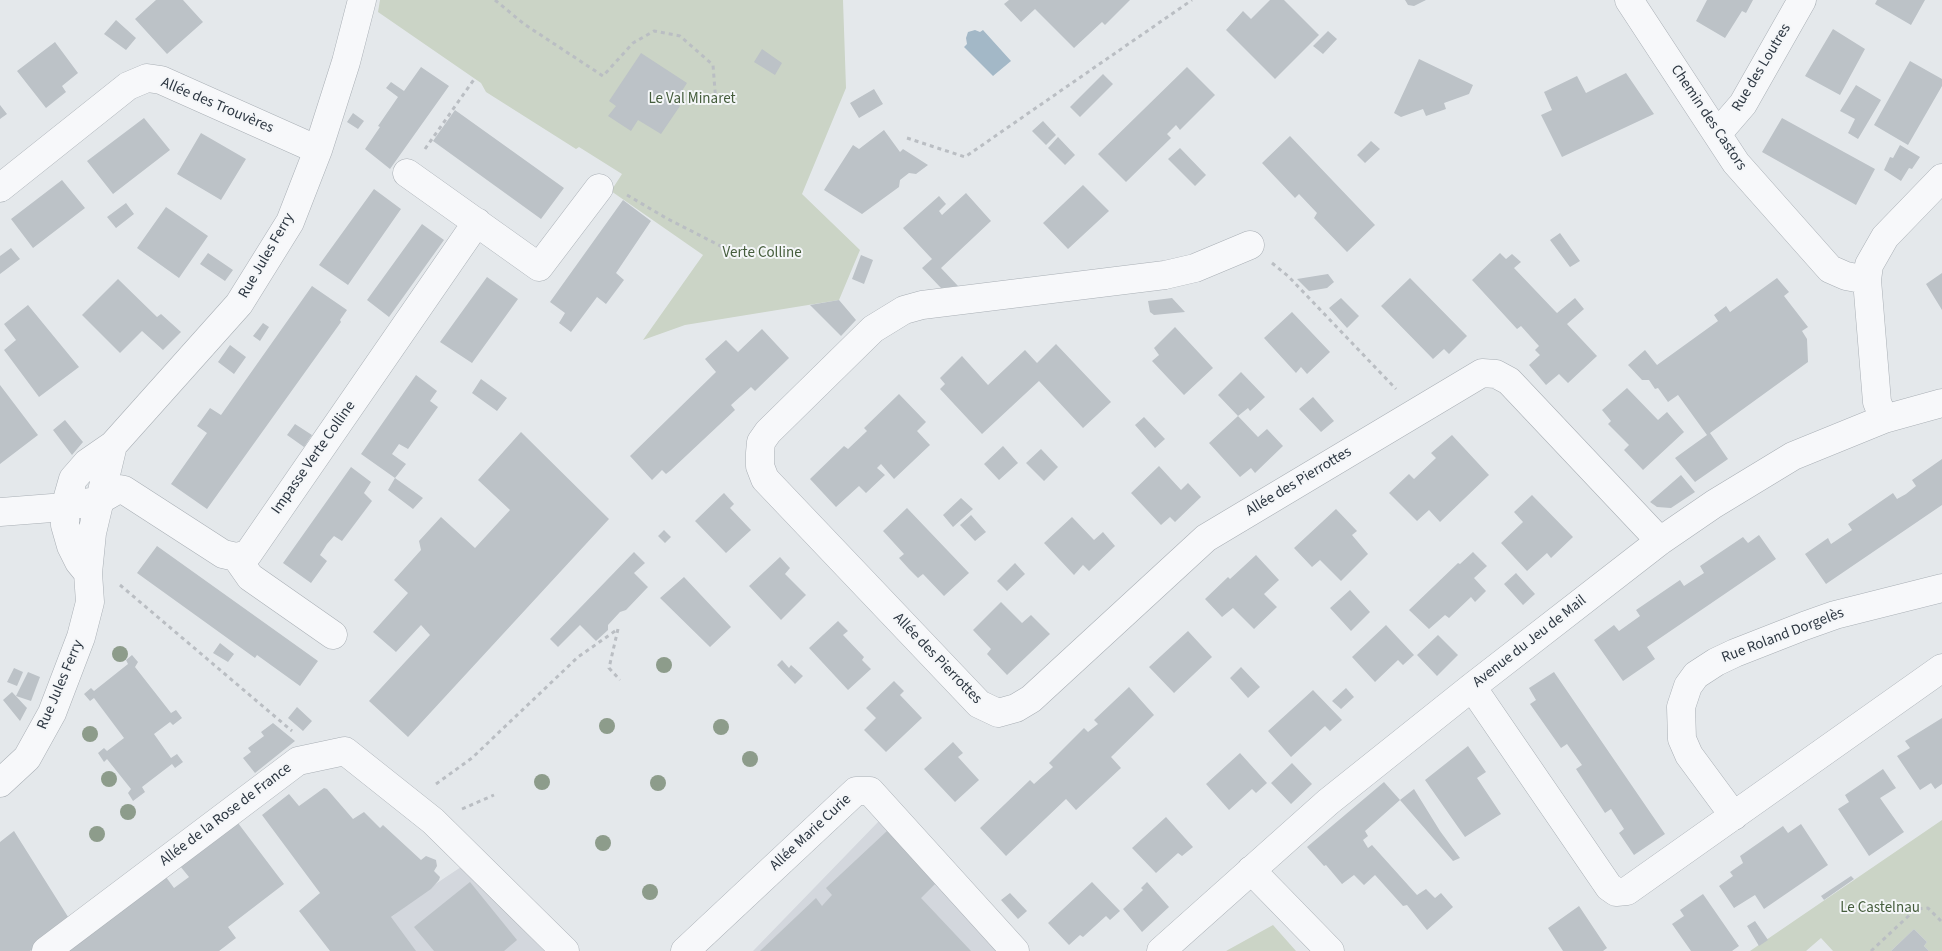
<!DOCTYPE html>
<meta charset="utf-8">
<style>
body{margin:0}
canvas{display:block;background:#e4e8eb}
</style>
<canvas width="1942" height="951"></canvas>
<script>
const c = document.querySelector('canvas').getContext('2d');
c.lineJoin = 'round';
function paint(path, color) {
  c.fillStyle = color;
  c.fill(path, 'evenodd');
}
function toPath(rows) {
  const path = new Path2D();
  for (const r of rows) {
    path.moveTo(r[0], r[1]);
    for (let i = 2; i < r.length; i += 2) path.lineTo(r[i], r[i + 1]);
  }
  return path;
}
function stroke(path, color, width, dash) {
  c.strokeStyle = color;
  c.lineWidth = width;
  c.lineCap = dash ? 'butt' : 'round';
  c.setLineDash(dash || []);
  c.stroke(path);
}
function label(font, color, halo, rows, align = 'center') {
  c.font = font + ' "Source Sans 3",sans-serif';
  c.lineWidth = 4;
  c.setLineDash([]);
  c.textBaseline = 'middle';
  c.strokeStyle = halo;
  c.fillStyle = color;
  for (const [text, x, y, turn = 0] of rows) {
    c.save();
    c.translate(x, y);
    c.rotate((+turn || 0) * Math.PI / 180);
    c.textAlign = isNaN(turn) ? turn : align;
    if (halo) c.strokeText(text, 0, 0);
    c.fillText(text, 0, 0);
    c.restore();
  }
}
paint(toPath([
 [879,821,998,951,753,951],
 [461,867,544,951,347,951,428,889]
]), '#d3d7dd');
paint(toPath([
 [380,0,843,0,846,88,802,194,860,250,839,300,685,325,643,340,703,255,611,191,622,174,579,147,576,149,486,92,481,83,378,12],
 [1942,820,1942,951,1929,951,1924,946,1927,942,1914,929,1891,951,1833,951,1821,938,1806,951,1750,951],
 [1273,925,1296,951,1226,951]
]), '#cbd4c6');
paint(toPath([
 [975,30,980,32,983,30,1011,61,993,76,964,47,967,44,966,38,968,32]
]), '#a3b8c7');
paint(toPath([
 [156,0,183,0,203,22,167,54,135,19],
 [1009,0,1130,0,1105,25,1102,22,1074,48,1035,9,1021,22,1004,4],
 [1270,0,1284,0,1319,35,1275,79,1226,30,1243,11,1251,19],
 [1405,0,1426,0,1414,6,1408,5],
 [1707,0,1753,0,1746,13,1742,11,1725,38,1696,21],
 [1877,0,1925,0,1911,25,1875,4],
 [116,20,136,38,126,50,104,34],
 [1833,29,1865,49,1840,95,1805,76],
 [1328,31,1337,39,1323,54,1313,46],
 [55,42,78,73,62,86,66,92,46,108,17,71],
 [762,49,782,63,775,75,754,62],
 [641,53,687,83,675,102,680,106,661,134,638,120,631,131,608,116,616,106,609,101],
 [1419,59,1473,85,1469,94,1444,103,1446,109,1426,116,1423,109,1401,117,1394,113],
 [1910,61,1942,79,1942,86,1908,145,1874,125],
 [421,67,449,86,390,169,365,149,380,127,378,126,398,97,386,88,391,82,404,91],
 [1187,67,1215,95,1180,130,1176,125,1167,134,1171,138,1126,182,1098,154],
 [1626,73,1654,114,1562,157,1541,115,1552,110,1544,92,1577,76,1586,93],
 [1103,74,1113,84,1080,117,1070,107],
 [1856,85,1881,100,1858,139,1848,133,1855,119,1840,111],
 [874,89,883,104,859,118,850,103],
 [0,105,7,114,0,119],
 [455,110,564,188,541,219,433,141],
 [353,113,364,121,358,129,347,122],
 [144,118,170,150,113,194,87,161],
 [1782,118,1875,169,1856,205,1762,152],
 [1043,121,1056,135,1046,145,1032,131],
 [884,130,900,152,903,149,928,165,916,174,909,173,900,180,899,187,862,214,824,190,853,145,859,149],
 [201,133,246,159,221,200,177,174],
 [1290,136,1375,225,1347,252,1314,218,1317,213,1299,194,1295,198,1262,163],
 [1058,137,1075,155,1065,165,1048,148],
 [1371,141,1380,149,1365,163,1357,155],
 [1900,145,1920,157,1912,169,1909,168,1901,181,1884,170,1890,157,1893,158],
 [1180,148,1206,175,1195,186,1168,159],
 [62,180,85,208,33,248,11,219],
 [1083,185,1109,211,1068,249,1043,223],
 [374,189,401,209,348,285,319,265],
 [966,193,991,221,941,268,958,286,941,288,922,268,932,259,903,228,939,196,946,204,939,211,942,215],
 [623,200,651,221,616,273,624,280,606,304,597,297,571,332,559,323,565,313,550,302],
 [126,203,134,214,116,228,107,217],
 [166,207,208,236,179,278,137,248],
 [422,224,444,240,389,317,367,300],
 [1560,233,1580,261,1570,267,1550,240],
 [11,248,20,259,0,274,0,256],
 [208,253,233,270,225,281,200,264],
 [1500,253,1506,259,1512,254,1521,262,1514,268,1555,311,1557,313,1575,298,1584,309,1567,324,1597,356,1568,383,1559,374,1546,385,1529,365,1540,355,1535,350,1539,346,1521,326,1517,329,1472,280],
 [861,255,873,260,864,284,852,279],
 [1942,273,1942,310,1926,284],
 [1328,274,1334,282,1327,288,1309,291,1297,279],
 [487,277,518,299,472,363,440,342],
 [1410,278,1467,336,1449,354,1444,349,1433,359,1381,306],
 [1777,278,1789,292,1784,296,1808,327,1802,331,1807,339,1808,362,1710,433,1728,459,1695,482,1675,458,1707,435,1678,395,1668,402,1658,388,1655,389,1649,380,1642,380,1628,365,1645,350,1657,365,1718,321,1714,315,1726,306,1730,312],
 [118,279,157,317,161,314,181,332,163,350,142,331,120,353,82,315],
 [312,286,347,310,340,320,341,322,207,509,171,484,207,433,197,426,210,408,221,415],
 [1172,298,1185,312,1154,315,1150,312,1148,301],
 [1341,298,1359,316,1347,328,1329,308],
 [839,300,856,320,841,336,810,305],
 [28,305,79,367,39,397,4,350,16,340,4,324],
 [1292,312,1330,352,1307,374,1301,367,1296,373,1264,338],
 [263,323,269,327,260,341,253,336],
 [1175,327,1213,368,1184,395,1152,361,1159,355,1154,348],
 [762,329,789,358,755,391,751,387,731,405,735,410,671,470,666,474,662,470,652,480,630,456,716,372,705,359,726,340,738,352],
 [1056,344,1111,402,1083,428,1039,381,982,434,940,389,945,384,940,378,962,356,988,385,1025,350,1037,363],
 [230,345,246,357,234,374,218,362],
 [1241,372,1265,397,1250,411,1248,408,1238,416,1218,395],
 [416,375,437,391,430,401,438,407,408,449,399,444,392,454,406,464,395,478,361,454],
 [481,379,507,398,497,411,472,393],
 [0,385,38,435,0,464],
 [1627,388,1658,420,1667,412,1684,432,1643,470,1624,450,1629,445,1608,424,1611,421,1602,410],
 [899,394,926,422,917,431,930,445,894,479,881,464,877,468,885,475,866,493,859,486,836,507,810,479,844,446,848,449,867,431,864,428],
 [1313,397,1334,421,1321,432,1299,409],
 [1238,416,1258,437,1267,429,1283,446,1255,473,1251,468,1240,477,1209,443],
 [1144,417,1165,439,1155,448,1135,425],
 [65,420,83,442,72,455,53,430],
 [295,424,312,435,304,447,287,435],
 [521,432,609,519,408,737,369,701,430,635,421,625,396,652,373,632,408,593,394,580,421,550,419,541,441,517,475,548,510,510,478,480],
 [1452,435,1489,475,1440,522,1429,510,1417,521,1389,493,1409,474,1414,479,1436,458,1431,453],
 [1003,446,1018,463,999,480,984,464],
 [1041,449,1058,467,1044,481,1026,463],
 [1942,459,1942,505,1826,584,1805,554,1828,538,1831,544,1852,530,1848,524,1893,493,1897,499,1906,494,1916,486,1912,480],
 [1159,466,1181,490,1188,483,1201,497,1175,522,1170,517,1161,525,1131,493],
 [351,467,371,482,364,493,372,501,342,541,334,536,327,544,320,555,327,561,311,583,283,563],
 [1681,475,1695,492,1671,508,1657,507,1650,502],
 [395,478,423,498,413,509,388,490],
 [724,493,734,504,730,508,751,530,726,553,695,521],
 [1532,495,1573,537,1551,558,1547,553,1527,571,1501,543,1523,522,1514,512],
 [961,498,973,509,953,527,943,515],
 [907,508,969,573,944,596,923,574,918,578,909,569,899,558,904,554,883,531],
 [1336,509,1357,531,1352,535,1368,554,1341,581,1320,560,1312,567,1294,548],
 [971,515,986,532,975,541,960,525],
 [1072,517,1094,540,1103,532,1115,546,1089,571,1083,565,1074,575,1044,543],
 [664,530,671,537,665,543,658,536],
 [1759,535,1776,559,1647,647,1655,659,1623,681,1594,640,1614,625,1619,631,1640,616,1636,610,1680,580,1684,586,1704,573,1700,566,1743,537,1748,543],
 [157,546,318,661,300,686,257,655,255,658,137,573],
 [634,552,645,563,634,573,648,587,626,610,620,612,608,625,608,630,596,641,580,625,558,647,550,639],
 [1473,552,1487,566,1474,578,1486,591,1475,602,1471,597,1449,618,1445,615,1429,629,1409,610,1458,563,1460,564],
 [1256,555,1279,580,1264,594,1277,607,1254,629,1233,608,1222,617,1205,599,1228,577,1230,579],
 [780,557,790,568,785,574,806,595,781,620,749,586],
 [1015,563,1025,574,1007,591,997,581],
 [1516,573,1535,594,1523,605,1504,584],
 [684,577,731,627,710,647,660,598],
 [1350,590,1370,612,1351,631,1330,608],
 [1001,602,1022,623,1031,615,1050,634,1007,675,987,654,991,649,973,630],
 [838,621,848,631,843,635,864,657,862,660,871,669,848,690,809,648],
 [1386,625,1414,655,1403,665,1398,660,1375,682,1352,657],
 [1188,631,1212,657,1174,693,1149,667],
 [1438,635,1458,655,1437,676,1417,655],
 [220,643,234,654,228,662,213,653],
 [132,655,138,662,135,667,171,713,176,710,182,718,173,725,170,722,154,734,171,758,177,754,183,762,175,768,172,764,142,787,145,792,133,801,128,793,131,789,107,759,104,762,98,753,104,748,107,751,124,738,94,698,90,701,84,694,91,688,94,691,128,664,126,660],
 [782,660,789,668,791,665,803,676,795,684,777,665],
 [1241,667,1260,687,1248,698,1230,678],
 [14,668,23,672,17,686,7,682],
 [28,672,40,677,31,701,16,696],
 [1554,672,1665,834,1634,855,1619,833,1624,829,1611,809,1605,813,1576,769,1582,765,1567,744,1561,748,1530,704,1536,700,1529,688],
 [894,681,904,691,900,695,922,718,886,752,864,730,876,718,866,708],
 [1129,687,1154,715,1111,757,1121,768,1076,810,1066,799,1006,856,980,828,1030,780,1034,784,1053,767,1049,763,1084,728,1088,732,1098,724,1094,720],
 [1346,688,1354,697,1341,709,1332,701],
 [1313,690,1342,720,1330,731,1325,726,1291,757,1268,731],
 [12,692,27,708,20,721,3,700],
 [297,707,312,721,303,731,288,718],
 [1942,718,1942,784,1935,789,1931,783,1920,790,1897,756,1910,748,1905,741],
 [273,723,295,741,255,773,243,758,251,752,248,748,264,736,261,732],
 [953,742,963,753,958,757,979,780,955,802,924,769],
 [1468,746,1486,772,1477,778,1501,814,1465,837,1425,780],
 [1240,753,1267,783,1256,793,1252,789,1229,810,1206,784],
 [1292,763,1312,784,1291,804,1271,783],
 [1883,769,1896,788,1880,798,1904,832,1869,856,1838,809,1849,802,1845,795],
 [1384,782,1400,800,1414,789,1440,831,1460,858,1453,861,1400,800,1365,831,1368,836,1363,840,1368,848,1372,845,1417,895,1426,889,1435,898,1441,893,1453,907,1427,930,1407,905,1403,906,1375,875,1364,885,1354,875,1342,884,1326,865,1324,866,1307,847],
 [324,788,327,789,353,819,364,812,380,828,383,825,421,860,426,856,436,860,437,866,434,871,440,877,439,880,431,889,391,917,416,951,330,951,299,911,320,893,262,815,289,794,299,806],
 [1166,817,1193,847,1182,856,1178,853,1156,873,1132,848],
 [238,823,284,884,228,927,236,938,219,951,68,951,166,877,174,888,189,877,180,866],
 [1801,824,1828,865,1764,909,1755,895,1734,908,1719,886,1733,876,1730,872,1743,863,1740,856,1783,826,1788,833],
 [14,831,70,920,30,951,0,951,0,842],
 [887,831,936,883,921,898,971,951,760,951,816,898,822,906,832,895,826,888],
 [1851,876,1854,879,1824,900,1821,896],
 [470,882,517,940,504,951,434,951,414,927],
 [1092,882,1120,911,1110,920,1106,916,1083,937,1080,935,1069,945,1048,923],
 [1147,882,1169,907,1142,932,1123,909,1143,890,1141,888],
 [1010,893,1027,911,1018,919,1001,900],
 [1703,894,1739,946,1732,951,1691,951,1672,924,1684,916,1680,910],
 [1579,906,1607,948,1603,951,1563,951,1548,928],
 [1755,921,1768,940,1759,946,1747,926],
 [1914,929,1927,942,1924,946,1929,951,1891,951]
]), '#bcc2c7');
const minor = toPath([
 [1629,0,1736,163,1830,269,1846,276,1867,280],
 [1718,133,1743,104,1802,0],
 [407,173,539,267,599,188],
 [0,188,128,86,147,78,161,80,318,150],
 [1250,245,1195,268,1165,275,922,305,904,310,873,329,768,432,761,442,760,453,760,466,765,479,979,704,998,713,1016,708,1031,699,1206,538,1482,373,1496,374,1509,381,1660,541],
 [1884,419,1877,402,1867,280,1869,265,1885,237,1942,178],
 [0,512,65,507,100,500,119,489,124,490,223,554,236,557,248,554,477,222],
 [236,557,250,577,333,635],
 [88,573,79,562,71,546,65,525,65,507,73,479,87,463,113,445,239,304,290,222,318,150,346,62,362,0],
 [1472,687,1609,887,1616,892,1627,891,1942,668],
 [0,783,27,758,52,713,81,637,90,602,88,573,92,533,113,445],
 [1734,816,1689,755,1682,739,1681,707,1688,686,1696,675,1716,662,1735,653,1804,626,1835,615,1942,588],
 [1251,870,1330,951],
 [46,951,298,761,345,751,433,821,565,951],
 [685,951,856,791,870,791,1015,951],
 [1161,951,1328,802,1472,687,1660,541,1714,504,1793,456,1884,419,1942,403]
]);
stroke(minor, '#a9afb5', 29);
stroke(toPath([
 [495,0,524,24,603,76,633,43,654,31,680,36,713,65,716,103],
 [907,138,965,157,1192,0],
 [425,149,475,78],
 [627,195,666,218,742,257],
 [1272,263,1288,276,1396,389],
 [120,585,292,731],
 [618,629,609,668,620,680],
 [436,784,472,758,578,657,618,629],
 [462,809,494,795],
 [1871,951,1916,909,1928,908,1942,922]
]), '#babec3', 3, [4, 4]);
stroke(minor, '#f7f8fa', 28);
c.fillStyle = '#8d9c8b';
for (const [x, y] of [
 [120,654],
 [664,665],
 [607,726],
 [721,727],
 [90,734],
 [750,759],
 [109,779],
 [542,782],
 [658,783],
 [128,812],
 [97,834],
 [603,843],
 [650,892]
]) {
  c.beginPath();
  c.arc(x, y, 8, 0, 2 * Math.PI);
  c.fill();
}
label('15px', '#2d3742', '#f4f6f8', [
 ["Rue des Loutres",1762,68,-59],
 ["Allée des Trouvères",217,106,23],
 ["Chemin des Castors",1708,118,56],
 ["Rue Jules Ferry",267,256,-60],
 ["Impasse Verte Colline",314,458,-55],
 ["Allée des Pierrottes",1299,482,-31],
 ["Rue Roland Dorgelès",1783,636,-21],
 ["Avenue du Jeu de Mail",1530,642,-38],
 ["Allée des Pierrottes",937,659,46],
 ["Rue Jules Ferry",61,685,-67],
 ["Allée de la Rose de France",226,815,-37],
 ["Allée Marie Curie",811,833,-43]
]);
label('15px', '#455d3c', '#f4f6f8', [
 ["Le Val Minaret",692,100],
 ["Verte Colline",762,254],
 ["Le Castelnau",1880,909]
]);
</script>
